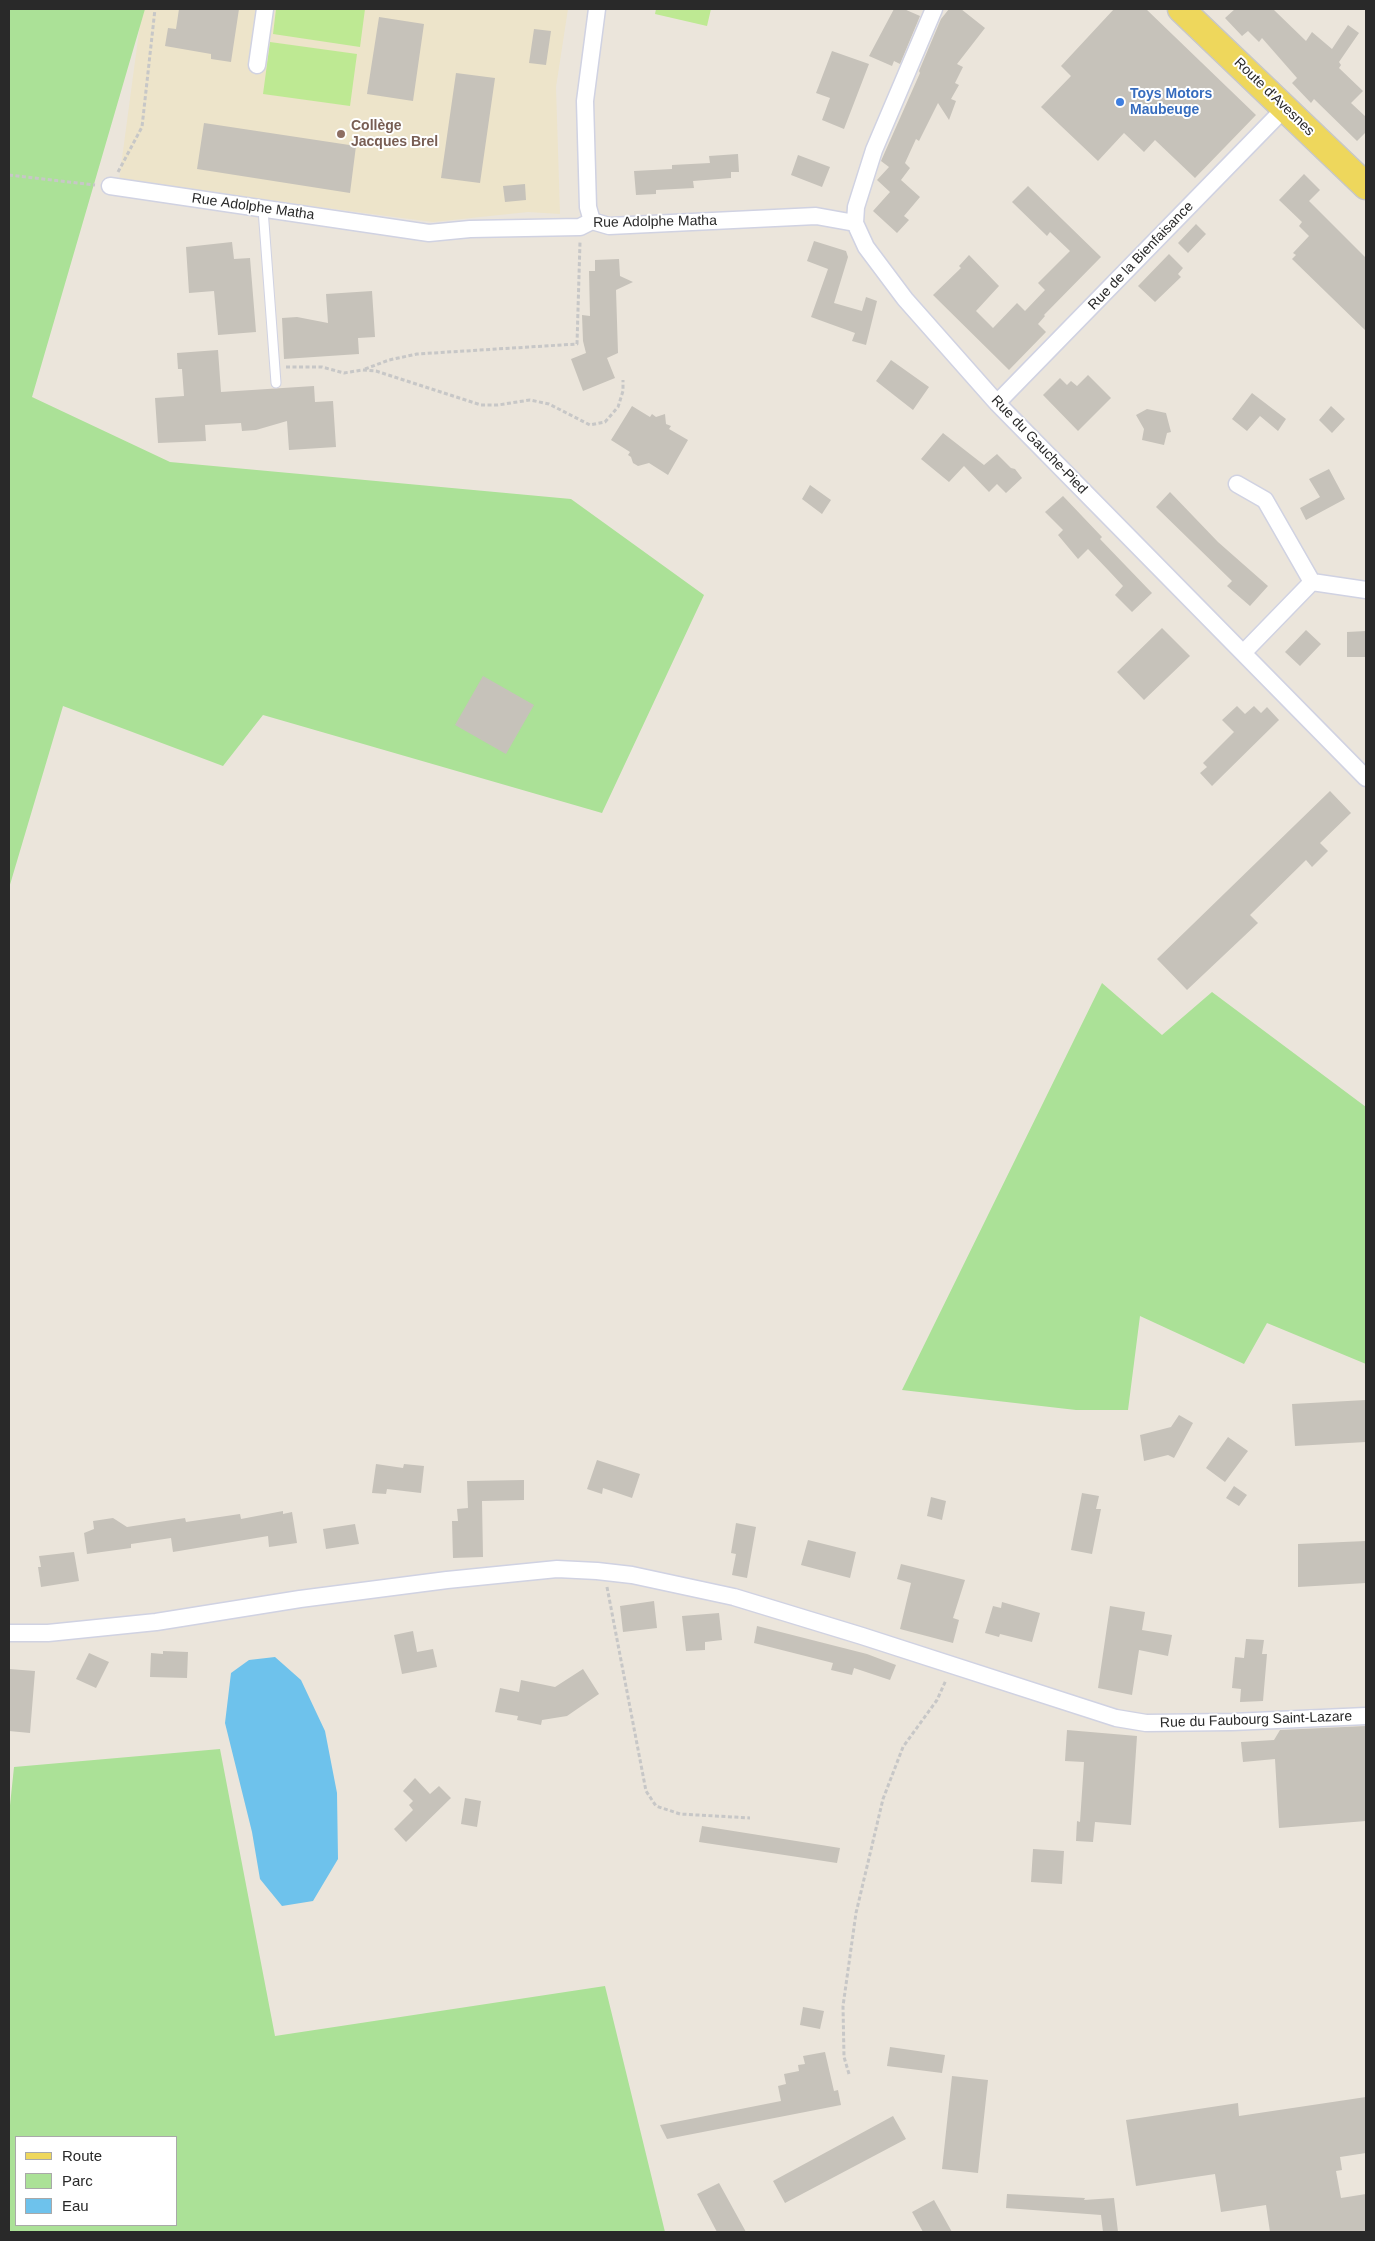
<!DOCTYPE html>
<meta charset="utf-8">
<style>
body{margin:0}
#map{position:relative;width:1375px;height:2241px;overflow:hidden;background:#ebe5db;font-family:Helvetica,sans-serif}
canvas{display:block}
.frame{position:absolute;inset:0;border:10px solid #292929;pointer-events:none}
.legend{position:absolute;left:15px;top:2136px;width:162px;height:90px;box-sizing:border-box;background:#fff;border:1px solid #a9a9a9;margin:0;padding:6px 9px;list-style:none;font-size:15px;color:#292929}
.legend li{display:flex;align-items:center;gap:10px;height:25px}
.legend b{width:25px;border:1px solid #a9a9a9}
</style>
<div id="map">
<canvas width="1375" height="2241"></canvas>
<div class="frame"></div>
<ul class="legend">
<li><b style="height:6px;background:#eed75c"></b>Route</li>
<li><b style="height:14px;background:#abe197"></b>Parc</li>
<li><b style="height:14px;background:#6ec2ec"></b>Eau</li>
</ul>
</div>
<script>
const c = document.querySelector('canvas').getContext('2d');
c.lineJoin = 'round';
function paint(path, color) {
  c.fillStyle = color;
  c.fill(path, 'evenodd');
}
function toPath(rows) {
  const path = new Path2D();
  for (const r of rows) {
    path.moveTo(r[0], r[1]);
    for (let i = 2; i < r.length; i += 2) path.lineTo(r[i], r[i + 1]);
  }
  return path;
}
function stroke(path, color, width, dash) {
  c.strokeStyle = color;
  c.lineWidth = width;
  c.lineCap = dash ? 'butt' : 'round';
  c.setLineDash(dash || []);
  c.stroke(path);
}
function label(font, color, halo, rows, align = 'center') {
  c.font = font + ' Helvetica,sans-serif';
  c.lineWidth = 4;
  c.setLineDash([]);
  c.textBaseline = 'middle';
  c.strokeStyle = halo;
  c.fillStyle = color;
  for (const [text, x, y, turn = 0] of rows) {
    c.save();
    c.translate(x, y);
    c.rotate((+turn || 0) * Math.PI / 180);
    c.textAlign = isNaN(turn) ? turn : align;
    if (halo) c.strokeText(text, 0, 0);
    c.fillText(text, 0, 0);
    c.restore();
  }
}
paint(toPath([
 [142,9,568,9,556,87,560,214,528,212,433,222,119,181]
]), '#ede4ca');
paint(toPath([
 [9,9,145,9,32,397,170,462,571,499,704,595,602,813,263,715,223,766,63,706,9,888],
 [1102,983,1162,1035,1212,992,1366,1107,1366,1364,1267,1323,1244,1364,1140,1316,1128,1410,1076,1410,902,1390],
 [220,1749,275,2036,605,1986,665,2232,9,2232,9,1815,14,1767],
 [16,2137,176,2137,176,2225,16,2225]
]), '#abe197');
paint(toPath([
 [276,9,365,9,360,47,273,34],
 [656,9,711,9,707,26,655,14],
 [270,42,357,54,350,106,263,94]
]), '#bee993');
paint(toPath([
 [275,1657,301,1680,325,1731,337,1793,338,1859,313,1901,282,1906,260,1879,252,1832,225,1723,231,1673,249,1660]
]), '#6ec2ec');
paint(toPath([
 [179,9,239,9,231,62,211,59,211,54,165,46,168,28,176,29],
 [894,9,904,9,920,16,900,64,894,61,892,66,869,56],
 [949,9,961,9,985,28,957,64,963,67,955,83,959,85,951,99,956,101,949,120,938,103,919,141,916,139,905,163,910,168,901,180,920,197,904,216,909,220,897,233,873,211,890,192,877,180,889,167,881,161,920,73,919,71,941,19],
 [1114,9,1146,9,1256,115,1195,178,1155,140,1144,152,1124,133,1098,161,1041,107,1071,76,1061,66],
 [1235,9,1273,9,1306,41,1312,32,1332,49,1348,25,1359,33,1339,62,1341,65,1339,68,1363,91,1351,103,1366,117,1366,132,1357,141,1314,99,1311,103,1292,83,1297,78,1262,38,1259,42,1248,31,1242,36,1225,18],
 [379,17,424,24,413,101,367,94],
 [534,29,551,31,546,65,529,63],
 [832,51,869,64,844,129,822,120,830,98,816,93],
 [456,73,495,78,480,183,441,178],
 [204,123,356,146,350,193,197,169],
 [738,154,739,172,731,172,731,178,693,181,694,188,656,190,656,194,636,195,634,171,672,169,672,165,710,163,709,156],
 [798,155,830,167,822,187,791,175],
 [1304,174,1320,190,1309,201,1366,258,1366,331,1292,259,1296,255,1293,253,1309,236,1299,226,1302,222,1279,200],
 [525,184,526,200,505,202,503,186],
 [1028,186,1101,257,1044,315,1045,316,1038,324,1046,332,1009,370,933,295,961,268,959,266,969,255,999,286,976,311,993,328,1017,303,1025,311,1045,290,1038,283,1070,251,1050,232,1047,236,1012,202],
 [1196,224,1206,234,1188,253,1178,243],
 [814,241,846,251,848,257,834,303,862,311,866,297,877,301,866,345,852,341,855,333,811,317,828,269,807,261],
 [232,242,234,259,250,258,256,332,218,335,214,291,189,293,186,247],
 [1169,254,1183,268,1178,274,1181,277,1155,302,1138,286],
 [619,259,620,276,633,282,616,290,618,353,607,358,615,378,583,391,571,359,586,353,583,341,582,315,590,316,589,271,595,271,595,260],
 [372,291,375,337,358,338,359,354,284,359,282,318,297,317,328,323,326,294],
 [218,350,221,392,314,386,315,402,333,401,336,447,289,450,287,421,256,430,242,431,241,423,205,425,206,441,158,443,155,398,184,396,182,369,178,369,177,353],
 [891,360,929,387,913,410,876,381],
 [1088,375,1111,398,1078,431,1043,395,1060,378,1067,385,1071,381,1077,386],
 [1252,393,1286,419,1278,431,1260,416,1247,431,1232,419],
 [632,406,650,417,652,414,656,417,665,414,666,424,671,426,669,429,688,440,668,475,649,463,638,466,633,463,631,457,628,455,630,452,611,440],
 [1331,406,1345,419,1332,433,1319,420],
 [1147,409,1166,413,1171,432,1167,433,1164,445,1142,440,1144,429,1136,415],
 [943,433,984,465,997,454,1011,468,1015,469,1022,478,1006,493,997,484,989,492,964,466,949,482,921,459],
 [1329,469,1345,499,1306,520,1300,508,1320,497,1309,479],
 [810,485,831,500,822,514,802,499],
 [1170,492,1218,542,1268,586,1250,606,1227,586,1232,581,1156,507],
 [1063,496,1102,537,1100,539,1152,593,1132,612,1115,595,1123,586,1109,571,1088,549,1078,559,1058,535,1063,530,1045,512],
 [1162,628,1190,656,1144,700,1117,672],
 [1306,630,1321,644,1300,666,1285,652],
 [1366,631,1366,657,1347,657,1347,632],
 [483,676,534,705,506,754,455,725],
 [1237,706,1245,714,1254,706,1261,713,1267,707,1279,720,1212,786,1200,773,1207,767,1203,763,1234,732,1222,720],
 [1330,791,1351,813,1320,843,1328,851,1312,867,1306,860,1250,915,1258,923,1187,990,1157,959],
 [1366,1400,1366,1442,1295,1446,1292,1404],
 [1179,1415,1193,1423,1174,1458,1168,1455,1144,1461,1140,1435,1171,1427],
 [1228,1437,1248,1451,1225,1482,1206,1468],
 [597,1460,640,1474,632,1498,603,1488,602,1494,587,1489],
 [376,1464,403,1468,404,1464,424,1466,421,1493,387,1489,386,1494,372,1493],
 [524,1480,524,1500,482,1501,483,1557,453,1558,452,1521,458,1521,457,1509,468,1508,467,1481],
 [1234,1486,1247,1495,1239,1506,1226,1498],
 [1082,1493,1099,1496,1096,1509,1101,1509,1092,1554,1071,1550],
 [931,1497,946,1501,942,1520,927,1516],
 [283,1511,283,1514,292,1512,297,1543,269,1547,268,1536,173,1552,171,1538,131,1544,131,1548,87,1554,84,1533,94,1529,93,1521,113,1518,127,1527,185,1518,186,1522,240,1514,241,1519],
 [736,1523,756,1527,747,1578,732,1575,736,1554,731,1553],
 [355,1524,359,1544,326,1549,323,1529],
 [808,1540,856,1552,850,1578,801,1565],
 [1366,1541,1366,1583,1298,1587,1298,1544],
 [74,1552,79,1581,41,1587,38,1567,41,1567,39,1556],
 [901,1564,965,1580,953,1618,959,1620,953,1643,900,1629,911,1583,897,1579],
 [654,1601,657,1628,623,1632,620,1606],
 [1002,1602,1040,1613,1032,1642,1000,1634,999,1637,985,1633,993,1606,1001,1608],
 [1110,1606,1145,1612,1142,1630,1172,1635,1168,1656,1139,1650,1132,1695,1098,1688],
 [719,1613,722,1640,705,1642,705,1650,686,1651,682,1616],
 [757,1626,867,1654,896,1665,890,1680,854,1668,852,1675,831,1670,833,1663,754,1643],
 [413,1631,417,1652,433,1649,437,1667,402,1674,394,1635],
 [1246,1639,1264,1640,1262,1654,1267,1654,1263,1701,1240,1702,1241,1689,1232,1688,1235,1657,1244,1658],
 [163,1651,188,1652,187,1678,150,1677,151,1653,163,1654],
 [89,1653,109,1662,96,1688,76,1679],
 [9,1669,35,1671,30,1733,9,1731],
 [583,1669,599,1694,567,1716,542,1720,541,1725,517,1720,518,1716,495,1712,500,1688,519,1692,521,1680,555,1687],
 [1366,1726,1366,1821,1279,1828,1275,1759,1243,1762,1241,1742,1274,1740,1280,1730],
 [1067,1730,1137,1736,1131,1825,1095,1822,1093,1842,1076,1841,1077,1821,1080,1822,1084,1762,1065,1761],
 [415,1778,430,1794,439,1786,451,1798,406,1842,394,1829,413,1810,409,1805,413,1801,403,1791],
 [465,1798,481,1801,477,1827,461,1824],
 [702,1826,840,1848,837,1863,699,1842],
 [1033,1849,1064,1851,1062,1884,1031,1882],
 [803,2007,824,2011,820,2029,800,2025],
 [890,2047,945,2055,942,2073,887,2066],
 [825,2052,834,2091,838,2090,841,2105,667,2139,660,2125,781,2101,778,2086,786,2084,784,2074,799,2071,798,2065,805,2064,803,2056],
 [952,2076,988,2080,978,2173,942,2169],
 [1366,2097,1366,2153,1340,2157,1342,2170,1336,2171,1341,2198,1366,2194,1366,2232,1270,2232,1266,2205,1221,2212,1215,2174,1136,2186,1126,2120,1238,2103,1239,2116],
 [893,2116,906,2139,785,2203,773,2181],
 [719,2183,746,2232,717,2232,697,2194],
 [1007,2194,1085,2198,1084,2200,1114,2198,1118,2232,1103,2232,1101,2215,1006,2208],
 [934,2200,952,2232,923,2232,912,2212]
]), '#c6c2ba');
const lane = toPath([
 [263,209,276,383]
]);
const street = toPath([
 [257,65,265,9],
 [110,186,429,233,470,229,580,227,592,221,609,226,816,216,855,223,856,207,874,150,934,9],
 [592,221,588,207,585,101,597,9],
 [855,223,866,247,905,299,997,403,1366,778],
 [997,403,1284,109],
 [1237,484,1265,500,1312,582,1366,590],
 [1244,652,1312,582],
 [9,1633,48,1633,156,1622,300,1599,447,1580,557,1569,597,1571,632,1575,734,1597,862,1636,1116,1718,1146,1723,1232,1722,1366,1716]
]);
const primary = toPath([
 [1181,9,1366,186]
]);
stroke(lane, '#d0d2e2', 11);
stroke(street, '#d0d2e2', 19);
stroke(primary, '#c7c7c7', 29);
stroke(toPath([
 [118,172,142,127,155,9],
 [9,175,95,185],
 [286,367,322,367,344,373,362,370,376,371,481,405,498,405,530,400,549,404,590,425,605,422,618,407,623,391,623,380],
 [365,369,389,360,417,354,577,344,580,242],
 [607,1587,646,1791,656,1806,680,1814,750,1818],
 [849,2074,844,2057,843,2006,856,1913,883,1799,903,1747,937,1700,946,1680]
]), '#c7c7c7', 3, [4, 2.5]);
stroke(lane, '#fff', 9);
stroke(street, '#fff', 16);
stroke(primary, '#eed75c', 26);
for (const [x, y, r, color] of [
 [1120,102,5,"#3f7fe0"],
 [341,134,5,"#8d6e63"]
]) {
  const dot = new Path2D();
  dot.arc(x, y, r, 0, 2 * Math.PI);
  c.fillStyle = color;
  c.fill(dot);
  stroke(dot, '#fff', 2);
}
label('bold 14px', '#366cbe', '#fff', [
 ["Toys Motors",1130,94],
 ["Maubeuge",1130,110]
], 'left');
label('14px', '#292929', '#fff', [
 ["Route d'Avesnes",1274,97,44],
 ["Rue Adolphe Matha",253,207,8],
 ["Rue Adolphe Matha",655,222,-1],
 ["Rue de la Bienfaisance",1141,256,-46],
 ["Rue du Gauche-Pied",1039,445,46],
 ["Rue du Faubourg Saint-Lazare",1256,1720,-2]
]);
label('bold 14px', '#785e54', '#fff', [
 ["Collège",351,126],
 ["Jacques Brel",351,142]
], 'left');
</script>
